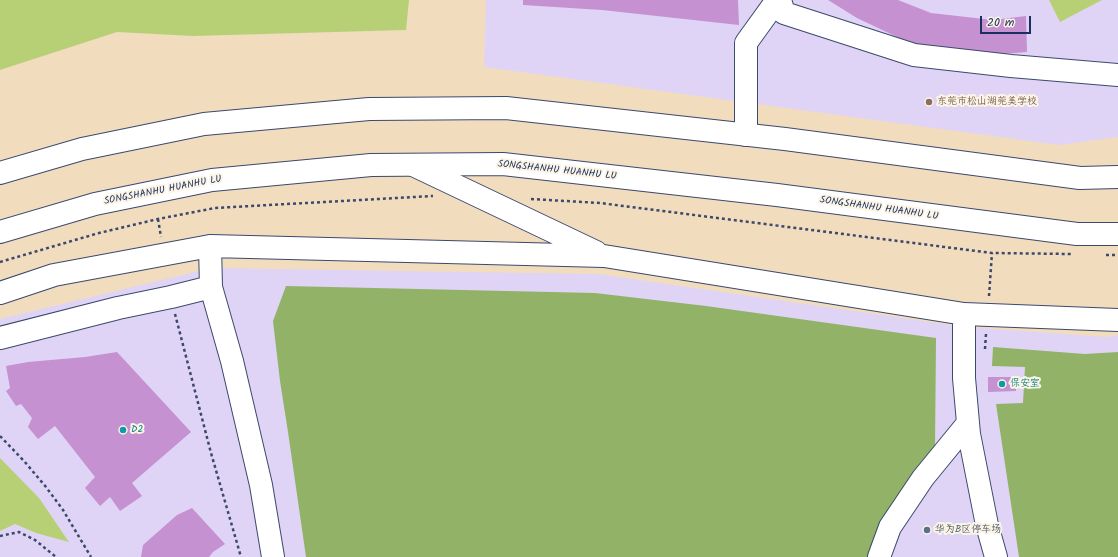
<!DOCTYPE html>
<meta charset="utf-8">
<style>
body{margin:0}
#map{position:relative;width:1118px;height:557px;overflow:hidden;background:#f2dcbe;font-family:Kalam,sans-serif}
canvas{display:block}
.scale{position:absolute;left:980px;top:16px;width:51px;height:18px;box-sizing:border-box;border:2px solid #1b2f5e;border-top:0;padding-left:5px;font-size:12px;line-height:14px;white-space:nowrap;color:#1b2f5e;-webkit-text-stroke:3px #fcf5e5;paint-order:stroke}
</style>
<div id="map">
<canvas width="1118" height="557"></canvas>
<div class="scale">20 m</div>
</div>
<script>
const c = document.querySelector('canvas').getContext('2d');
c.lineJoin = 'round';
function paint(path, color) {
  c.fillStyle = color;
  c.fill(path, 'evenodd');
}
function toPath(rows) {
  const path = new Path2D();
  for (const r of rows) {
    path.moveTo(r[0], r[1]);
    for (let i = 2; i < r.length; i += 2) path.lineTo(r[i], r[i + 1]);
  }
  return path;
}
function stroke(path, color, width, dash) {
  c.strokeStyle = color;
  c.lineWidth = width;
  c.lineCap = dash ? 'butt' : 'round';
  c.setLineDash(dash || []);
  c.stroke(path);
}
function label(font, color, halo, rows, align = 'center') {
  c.font = font + ' Kalam,"LXGW WenKai TC",sans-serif';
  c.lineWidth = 4;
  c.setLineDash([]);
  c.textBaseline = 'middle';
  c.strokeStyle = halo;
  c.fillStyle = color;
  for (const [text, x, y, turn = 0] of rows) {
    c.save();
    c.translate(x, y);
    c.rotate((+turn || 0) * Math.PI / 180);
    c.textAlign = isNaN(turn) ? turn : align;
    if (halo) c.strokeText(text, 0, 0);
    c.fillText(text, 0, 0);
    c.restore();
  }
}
paint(toPath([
 [486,0,1118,0,1118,137,1059,145,484,67],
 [211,268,598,274,964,327,1108,337,1118,335,1118,557,0,557,0,319]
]), '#dfd4f5');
paint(toPath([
 [0,0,409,0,406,30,193,36,117,32,0,70],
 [1049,0,1102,0,1060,22],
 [0,458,39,498,69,542,36,533,15,524,0,531]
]), '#b7d076');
paint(toPath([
 [286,286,595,293,706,306,936,338,935,448,868,557,306,557,288,432,280,381,273,321],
 [993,347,1085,354,1118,352,1118,557,1019,557,996,404,1023,403,1025,367,992,366]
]), '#91b267');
paint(toPath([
 [523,0,738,0,739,25,602,10,523,5],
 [828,0,898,0,931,13,993,20,1026,16,1027,52,989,55,916,46,857,18],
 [117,352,191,432,132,483,142,496,120,511,110,497,100,506,85,488,95,477,55,426,38,439,28,427,32,418,21,404,16,406,6,391,10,388,6,366,28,362,85,357],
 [988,377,1016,377,1016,391,988,392],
 [192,508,225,544,213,552,209,557,141,557,143,545,177,515]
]), '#c691d1');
const minor = toPath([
 [780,0,784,13,914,55,1011,66,1118,75],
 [746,135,746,43,777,0],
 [413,165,596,252],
 [210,246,211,287],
 [0,293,54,275,210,246,604,256,964,314],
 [0,338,118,308,171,297,211,287,232,361,261,485,273,557],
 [879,557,890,527,923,478,968,423],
 [996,557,987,525,969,434,964,378,964,314,1118,320]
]);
const major = toPath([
 [0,173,82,149,204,124,369,109,506,108,785,139,1080,178,1118,177],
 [0,232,95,204,212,180,371,165,503,164,777,195,1077,234,1118,234]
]);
stroke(minor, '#3b496c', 24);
stroke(major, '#3b496c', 24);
stroke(toPath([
 [531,199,600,203,992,253,1071,254],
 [158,219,161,237],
 [1106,255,1118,255],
 [0,262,99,233,158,219,215,208,433,196],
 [989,296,992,253],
 [175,314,211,453,241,557],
 [985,349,986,334],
 [0,436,24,461,46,487,63,510,91,557],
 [0,536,19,532,35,540,56,557]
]), '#3b496c', 2.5, [3, 3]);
stroke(minor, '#fff', 22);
stroke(major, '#fff', 22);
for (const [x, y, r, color] of [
 [929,102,4,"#8d6e63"],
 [1002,384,4,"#0f9aa8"],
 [123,430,4,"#0f9aa8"],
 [927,530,4,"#5c6f8a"]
]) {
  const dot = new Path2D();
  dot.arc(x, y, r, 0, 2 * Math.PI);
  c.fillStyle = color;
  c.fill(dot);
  stroke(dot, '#fcf5e5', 1.5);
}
label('10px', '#785e54', '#fcf5e5', [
 ["东莞市松山湖莞美学校",937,102]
], 'left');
label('10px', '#1b2f5e', '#fcf5e5', [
 ["SONGSHANHU HUANHU LU",557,171,6],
 ["SONGSHANHU HUANHU LU",163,191,-11],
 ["SONGSHANHU HUANHU LU",879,209,8]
]);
label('10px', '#0d838f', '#fcf5e5', [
 ["保安室",1010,384],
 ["D2",131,430]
], 'left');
label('10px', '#4e5e75', '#fcf5e5', [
 ["华为B区停车场",935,530]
], 'left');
</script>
